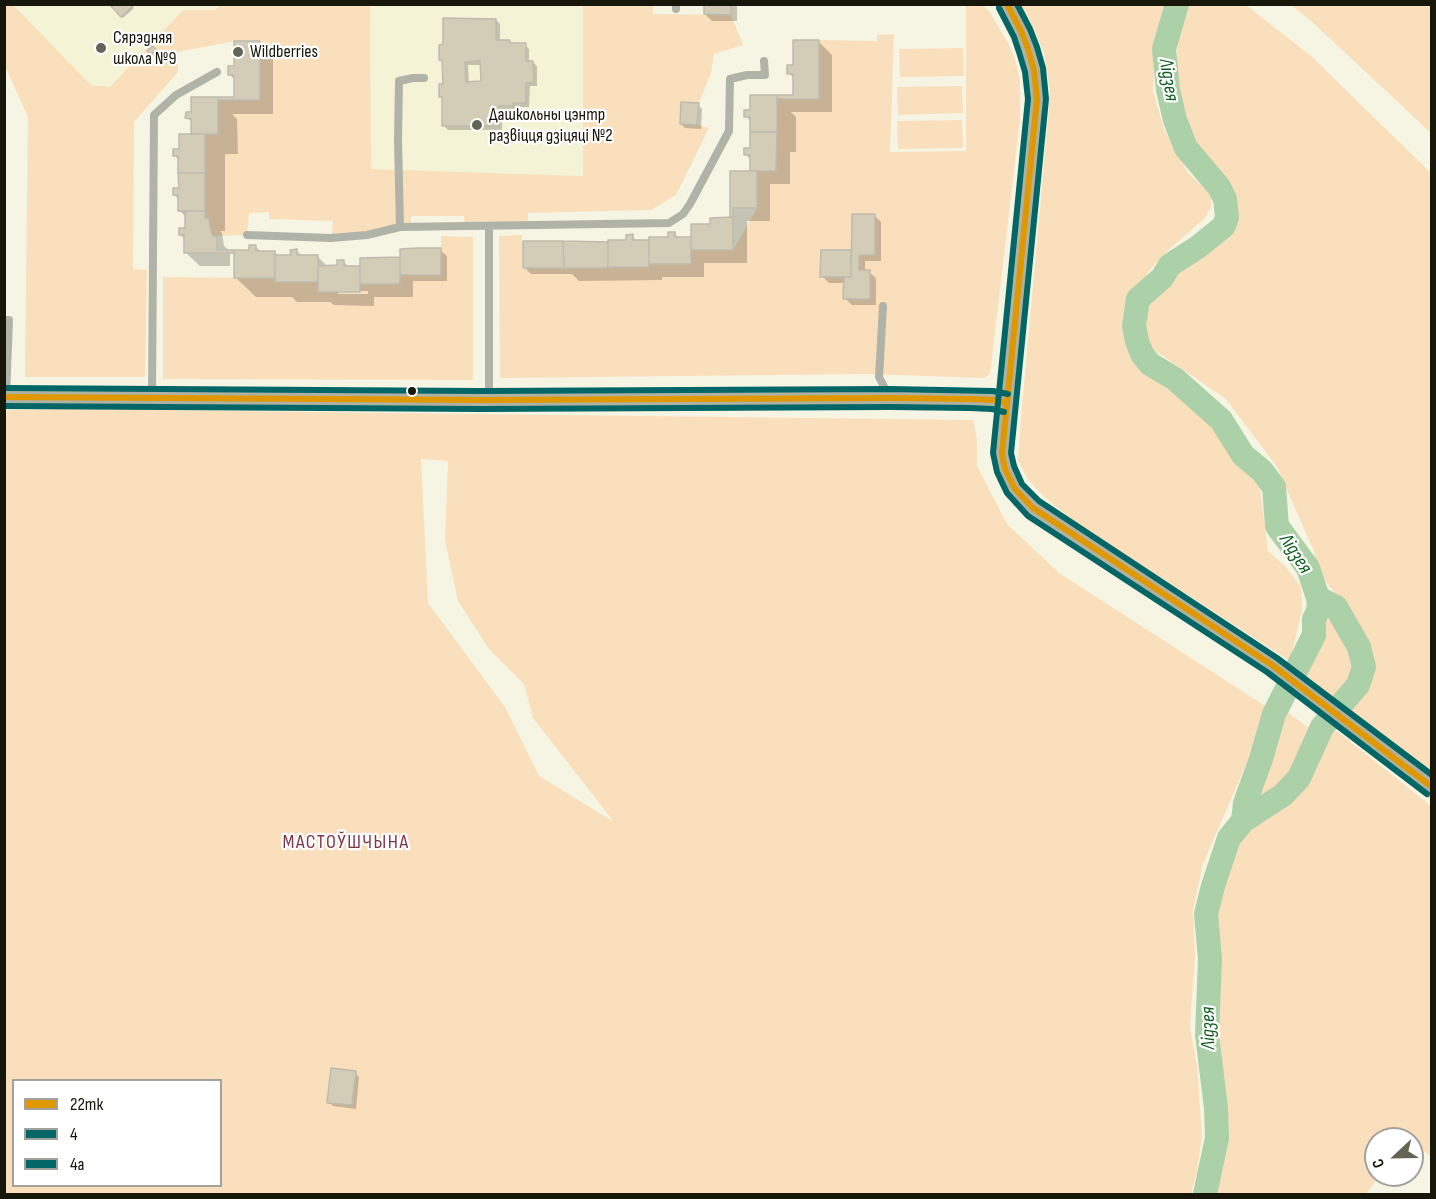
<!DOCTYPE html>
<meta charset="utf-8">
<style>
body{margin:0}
#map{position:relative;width:1436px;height:1199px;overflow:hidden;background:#f6f5e3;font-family:"Sofia Sans Condensed",sans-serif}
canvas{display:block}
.frame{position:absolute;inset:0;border:6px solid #16160a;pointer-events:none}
.legend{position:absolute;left:12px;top:1079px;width:210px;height:108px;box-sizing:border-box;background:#fff;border:2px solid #a2a29d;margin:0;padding:8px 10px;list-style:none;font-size:18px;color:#16160a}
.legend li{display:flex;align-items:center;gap:12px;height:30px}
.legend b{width:30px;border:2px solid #a2a29d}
.north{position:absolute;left:1364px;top:1127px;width:60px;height:60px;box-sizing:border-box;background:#fff;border:2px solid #a2a29d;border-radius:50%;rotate:248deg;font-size:16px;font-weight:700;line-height:24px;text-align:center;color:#16160a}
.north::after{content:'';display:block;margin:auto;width:21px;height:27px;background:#646456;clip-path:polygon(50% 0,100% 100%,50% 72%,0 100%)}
</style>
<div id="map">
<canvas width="1436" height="1199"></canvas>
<div class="frame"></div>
<ul class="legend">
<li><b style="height:8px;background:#e09801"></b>22тк</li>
<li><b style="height:8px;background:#026666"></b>4</li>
<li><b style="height:8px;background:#026666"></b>4а</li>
</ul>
<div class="north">С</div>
</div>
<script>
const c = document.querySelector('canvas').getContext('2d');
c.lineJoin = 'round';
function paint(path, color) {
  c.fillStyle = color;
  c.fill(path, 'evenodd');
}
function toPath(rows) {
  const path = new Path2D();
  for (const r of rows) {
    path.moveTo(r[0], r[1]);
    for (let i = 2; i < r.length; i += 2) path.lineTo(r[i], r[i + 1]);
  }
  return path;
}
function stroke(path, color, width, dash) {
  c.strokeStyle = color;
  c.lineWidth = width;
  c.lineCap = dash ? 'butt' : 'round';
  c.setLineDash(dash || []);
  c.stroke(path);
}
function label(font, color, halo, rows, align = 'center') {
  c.font = font + ' "Sofia Sans Condensed",sans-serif';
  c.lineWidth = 4.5;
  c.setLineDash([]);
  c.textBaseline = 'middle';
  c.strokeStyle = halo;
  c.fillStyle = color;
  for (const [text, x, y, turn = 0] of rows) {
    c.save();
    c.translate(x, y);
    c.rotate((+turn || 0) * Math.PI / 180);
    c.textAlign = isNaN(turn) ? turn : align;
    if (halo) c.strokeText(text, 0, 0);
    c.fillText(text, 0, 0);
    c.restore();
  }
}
paint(toPath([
 [13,5,221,5,215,10,183,10,110,87,91,85],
 [370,5,583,5,583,176,371,169]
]), '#f4f3d5');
paint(toPath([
 [221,4,370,5,371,169,583,176,583,5,653,5,653,14,731,15,743,45,714,54,711,73,699,103,681,102,680,124,697,125,709,128,676,195,651,210,528,213,528,226,465,227,464,216,411,216,411,227,331,238,333,221,269,219,269,212,249,213,247,235,213,236,205,218,205,134,218,134,218,100,260,100,260,42,234,41,178,52,178,72,134,122,133,269,147,270,145,377,25,377,28,117,5,66,4,5,13,5,91,85,110,87,183,10,215,10],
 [966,5,982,5,989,11,1008,43,1015,59,1020,79,1020,119,990,374,984,378,868,374,500,378,499,236,522,235,523,268,649,267,649,264,691,250,733,250,757,208,757,171,776,171,777,99,819,99,819,40,877,41,877,35,894,34,890,152,966,151],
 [1020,5,1168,5,1157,41,1153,91,1164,129,1188,173,1211,194,1211,207,1205,218,1165,253,1150,270,1133,296,1126,317,1130,351,1147,373,1206,418,1260,487,1268,551,1286,567,1301,587,1302,610,1290,661,1075,522,1044,497,1027,478,1018,461,1021,419,1048,119,1050,90,1044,53,1029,19],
 [1187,5,1246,5,1311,56,1431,173,1431,777,1348,710,1361,698,1368,678,1372,660,1356,627,1337,596,1319,573,1314,551,1277,467,1226,399,1145,344,1142,317,1147,305,1163,281,1202,252,1230,224,1228,186,1218,168,1204,155,1182,122,1175,88,1178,41],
 [1291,5,1431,5,1431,133,1310,20],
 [963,48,964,76,900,77,899,49],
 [962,86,963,113,898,115,897,87],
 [962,120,963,148,898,149,897,121],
 [441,236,473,237,473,380,163,379,163,277,275,278,275,282,318,282,319,292,360,292,360,284,400,284,400,275,441,275],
 [67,409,973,420,977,440,977,466,1007,524,1059,573,1270,709,1203,864,1193,910,1195,956,1190,1027,1197,1066,1202,1136,1197,1171,1191,1194,5,1194,4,410],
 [421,459,448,461,445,540,458,601,489,649,524,684,533,718,614,822,539,776,505,707,428,603],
 [14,1080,220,1080,220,1186,14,1186],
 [1321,603,1333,610,1356,650,1361,667,1354,683,1337,701,1301,673,1317,635,1317,620,1321,610],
 [1283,709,1313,731,1289,773,1265,799,1249,803],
 [1328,729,1338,732,1431,806,1431,1157,1407,1136,1405,1139,1376,1139,1376,1175,1380,1175,1366,1194,1215,1194,1220,1175,1218,1158,1220,1129,1209,991,1214,963,1213,914,1220,880,1234,841,1246,825,1303,786,1323,744]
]), '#fadfbc');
paint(toPath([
 [130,4,134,8,123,18,112,5],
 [705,4,737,4,737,21,712,21,705,14],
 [496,20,500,24,500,42,510,42,513,45,525,45,529,49,529,62,532,62,537,66,537,86,530,86,529,107,516,107,516,110,502,109,502,130,448,130,444,126,444,100,441,97,444,85,444,63,441,60],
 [468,65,482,65,483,83,469,84],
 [818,41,832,55,832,112,791,112,796,117,796,152,790,152,790,184,770,184,770,221,747,221,747,263,704,263,704,277,662,277,662,280,579,281,572,274,531,274,524,267,564,243,628,242,632,236,638,242,669,239,674,233,680,239,692,239,712,225,732,219,732,172,751,172,751,160,746,155,751,150,751,122,746,116,752,112,752,97,795,97,795,79,789,73],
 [259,43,273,57,273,114,232,114,237,119,238,154,225,154,225,231,220,231,222,233,224,246,230,251,230,266,200,266,186,253,186,240,180,235,186,230,186,217,180,211,180,200,174,195,180,190,180,161,174,155,193,136,193,123,187,118,193,113,193,98,236,99,236,81,230,75],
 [152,48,161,57,158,60,149,51],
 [698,105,702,109,701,129,685,128,681,124],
 [875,216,881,222,881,261,865,261,865,272,869,272,876,278,876,305,852,305,845,298,845,283,829,283,822,276,822,251,853,252],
 [255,246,261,252,274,252,279,257,292,257,297,251,303,257,317,256,328,267,339,267,343,261,349,267,362,267,440,250,447,256,447,281,413,281,413,297,374,297,374,306,334,305,330,302,297,302,292,297,256,297,235,277,250,252],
 [338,291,368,291,368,294,338,294],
 [355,1073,359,1077,356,1109,333,1106,329,1102]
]), '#0003');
stroke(toPath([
 [1177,4,1164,49,1168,90,1175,120,1186,148,1219,187,1225,199,1227,217,1224,226,1198,247,1170,265,1162,278,1138,299,1134,326,1137,341,1142,354,1150,364,1175,379,1221,420,1243,455,1262,471,1274,487,1277,526,1308,568,1318,598,1319,609,1314,619,1314,635,1274,714,1261,759,1245,803,1243,821,1229,838,1213,886,1206,914,1210,959,1207,1035,1216,1108,1217,1138,1205,1194],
 [1243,821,1283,795,1299,778,1322,727,1358,685,1364,667,1359,647,1336,607,1318,598]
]), '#acd1a8', 24);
const building = toPath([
 [132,4,133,6,121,17,110,5,132,4],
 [704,4,731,4,731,15,704,14,704,4],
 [443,18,496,19,496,40,510,40,510,43,526,43,526,61,533,61,534,83,526,83,526,103,513,103,513,106,499,106,499,126,442,126,442,97,439,97,439,84,443,84,442,60,439,60,439,45,443,44,443,18],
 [480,61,481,81,466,82,465,62,480,61],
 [793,40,819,40,819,99,777,99,777,95,793,95,793,74,787,74,787,65,793,65,793,40],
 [234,41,260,41,260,100,218,100,218,97,234,97,234,75,228,75,228,66,234,66,234,41],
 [152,46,156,49,151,55,147,51,152,46],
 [750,95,777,95,777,132,750,132,750,117,744,117,744,110,750,110,750,95],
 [191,97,218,97,218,134,191,134,191,119,185,118,186,112,191,112,191,97],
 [681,102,699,103,697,125,680,124,681,102],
 [750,132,777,132,776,171,750,171,750,155,744,155,744,148,750,148,750,132],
 [179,134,205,134,205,173,178,173,178,156,173,156,173,149,179,149,179,134],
 [730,171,757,171,757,208,733,208,733,217,730,217,730,171],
 [178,173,205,173,205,211,178,211,178,195,173,195,173,188,179,188,178,173],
 [185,211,205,211,205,218,209,218,210,227,213,236,217,236,217,250,234,250,234,253,184,253,184,235,179,235,179,228,185,228,185,211],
 [852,214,875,214,875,255,859,255,859,270,870,270,870,299,843,299,844,277,851,277,852,214],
 [733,217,733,250,691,250,691,224,710,224,710,218,733,217],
 [668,232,675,232,675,237,691,237,691,264,649,264,649,237,668,237,668,232],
 [633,234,633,240,649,240,649,267,608,267,608,240,626,240,626,235,633,234],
 [523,241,563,241,564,268,523,268,523,241],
 [563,241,608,242,608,268,564,268,563,241],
 [249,245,256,245,256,251,275,251,275,278,234,278,234,250,249,250,249,245],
 [418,248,441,248,441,275,400,275,400,249,418,248],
 [297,249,297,255,318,255,318,282,275,282,275,255,291,255,290,250,297,249],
 [821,250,851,250,851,277,820,277,821,250],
 [400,257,400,284,360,284,360,258,400,257],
 [337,260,344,260,344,266,360,266,360,292,318,292,318,266,337,265,337,260],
 [331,1068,356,1071,352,1105,327,1103,331,1068]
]);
paint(building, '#d3cdb8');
stroke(building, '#bebbae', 1.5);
stroke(toPath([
 [676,9,676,4],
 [489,226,489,399],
 [400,227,398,140,399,81,413,78,424,78],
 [247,235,331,238,367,235,400,227,669,223,683,214,690,204,729,131,730,79,747,75,765,75,764,61],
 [883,306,879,377,888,394],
 [4,320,9,320,6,395],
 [152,394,154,115,176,95,217,72]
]), '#b0b3a7', 8);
stroke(toPath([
 [1007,4,1022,33,1028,49,1034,70,1037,99,1003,439,1002,454,1005,469,1015,489,1033,508,1272,665,1432,787],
 [4,397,481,400,890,398,970,399,993,400,1006,403]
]), '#afb2a3', 22);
stroke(toPath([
 [1007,4,1022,33,1028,49,1034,70,1037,99,1002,454,1005,469,1015,489,1033,508,1272,665,1432,787],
 [4,397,481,400,890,398,970,399,993,400,1006,403]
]), '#e09801', 6);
stroke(toPath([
 [999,8,1014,37,1019,52,1025,72,1028,99,993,453,997,472,1007,493,1028,516,1267,672,1427,794],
 [4,406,481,409,890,407,970,408,992,409,1004,412]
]), '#026666', 6);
stroke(toPath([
 [1017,4,1030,29,1037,47,1043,68,1046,99,1011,453,1014,466,1022,484,1039,501,1277,658,1432,775],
 [4,388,481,391,890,389,993,391,1008,394]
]), '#026666', 6);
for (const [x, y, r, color] of [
 [101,48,6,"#646456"],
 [238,52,6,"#646456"],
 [477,125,6,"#646456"],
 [412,391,5,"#16160a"]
]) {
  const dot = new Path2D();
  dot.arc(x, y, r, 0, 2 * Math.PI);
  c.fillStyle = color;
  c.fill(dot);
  stroke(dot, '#fff', 2);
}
label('18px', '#16160a', '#fff', [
 ["Сярэдняя",113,38],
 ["школа №9",113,59],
 ["Wildberries",250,52],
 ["Дашкольны цэнтр",489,115],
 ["развіцця дзіцяці №2",489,136]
], 'left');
label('italic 20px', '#125e20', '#fff', [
 ["Лідзея",1168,80,81],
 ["Лідзея",1295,554,57],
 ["Лідзея",1209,1028,-91]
]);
c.letterSpacing = '1.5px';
label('20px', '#7d3648', '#fff', [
 ["МАСТОЎШЧЫНА",346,843]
]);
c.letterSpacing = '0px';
</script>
